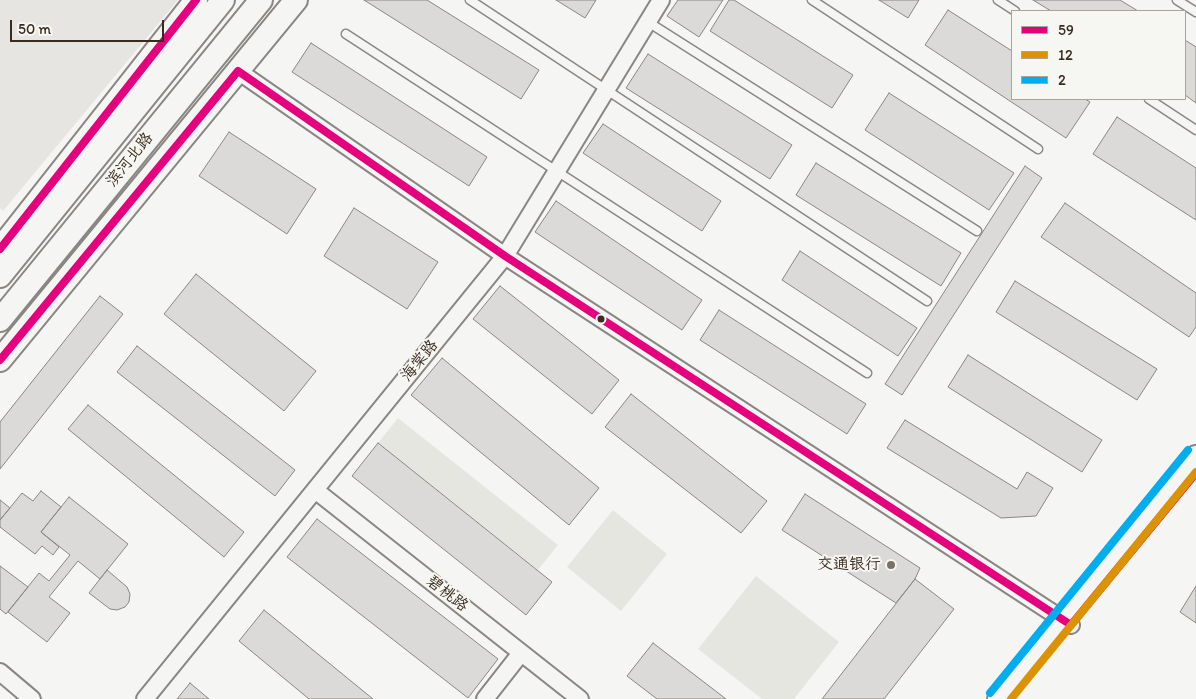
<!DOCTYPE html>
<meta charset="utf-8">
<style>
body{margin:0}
#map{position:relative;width:1196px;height:699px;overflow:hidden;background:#f5f5f3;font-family:Itim,sans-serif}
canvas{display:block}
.legend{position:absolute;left:1011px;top:10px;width:175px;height:90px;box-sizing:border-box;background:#f6f6f2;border:1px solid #aba49d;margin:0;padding:6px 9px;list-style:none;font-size:15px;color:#3b2a1e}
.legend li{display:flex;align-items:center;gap:10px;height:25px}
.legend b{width:25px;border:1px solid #aba49d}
.scale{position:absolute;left:10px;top:20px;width:154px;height:22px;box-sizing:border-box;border:2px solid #3b2a1e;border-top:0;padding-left:6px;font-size:15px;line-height:18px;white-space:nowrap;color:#3b2a1e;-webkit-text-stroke:4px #f6f6f2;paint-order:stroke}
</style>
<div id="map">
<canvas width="1196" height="699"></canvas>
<ul class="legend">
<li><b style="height:6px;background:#e5007d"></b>59</li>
<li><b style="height:6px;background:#db9304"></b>12</li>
<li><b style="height:6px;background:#00aeef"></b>2</li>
</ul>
<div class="scale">50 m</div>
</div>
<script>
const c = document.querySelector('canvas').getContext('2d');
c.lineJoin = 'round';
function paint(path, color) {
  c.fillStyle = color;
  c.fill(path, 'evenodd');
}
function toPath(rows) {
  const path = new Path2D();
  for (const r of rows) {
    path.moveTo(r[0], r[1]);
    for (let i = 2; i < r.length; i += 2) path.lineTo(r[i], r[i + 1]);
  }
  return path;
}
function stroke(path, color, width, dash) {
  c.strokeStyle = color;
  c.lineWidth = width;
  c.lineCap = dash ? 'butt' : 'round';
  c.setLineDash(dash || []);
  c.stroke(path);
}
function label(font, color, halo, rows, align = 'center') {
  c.font = font + ' Itim,"LXGW WenKai TC",sans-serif';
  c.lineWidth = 4;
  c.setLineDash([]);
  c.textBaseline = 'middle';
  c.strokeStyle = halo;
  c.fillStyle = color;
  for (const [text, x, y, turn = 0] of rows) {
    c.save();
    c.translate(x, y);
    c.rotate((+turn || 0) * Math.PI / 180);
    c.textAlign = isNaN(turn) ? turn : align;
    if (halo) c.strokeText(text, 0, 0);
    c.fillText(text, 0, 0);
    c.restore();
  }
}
paint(toPath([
 [0,0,178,0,3,211,0,208]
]), '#e7e5e2');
paint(toPath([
 [398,418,558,545,538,570,378,443],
 [613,510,667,554,621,611,567,567],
 [756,576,839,642,794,699,762,699,698,649]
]), '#e6e6e1');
const building = toPath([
 [364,0,427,0,539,70,521,99,364,0],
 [556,0,596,0,585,18,556,0],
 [678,0,723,0,699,37,667,16,678,0],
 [729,0,734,0,853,75,832,108,710,31,729,0],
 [879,0,919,0,908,18,879,0],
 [1033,0,1120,0,1138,11,1051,11,1033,0],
 [948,10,1012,51,1012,99,1085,99,1090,102,1066,138,925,45,948,10],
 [1185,40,1196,47,1196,103,1185,95,1185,40],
 [311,43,487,157,469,186,292,72,311,43],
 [648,54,792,145,770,179,626,88,648,54],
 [889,93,1014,173,989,210,865,130,889,93],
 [1117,117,1196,168,1196,220,1093,154,1117,117],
 [603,124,721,201,702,231,583,153,603,124],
 [229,132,316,189,287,234,199,176,229,132],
 [816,163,961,253,941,286,796,195,816,163],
 [1025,166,1042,178,902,395,885,384,1025,166],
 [556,201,702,300,682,330,535,232,556,201],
 [1065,203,1196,293,1196,327,1189,337,1041,237,1065,203],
 [354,208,438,262,407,309,324,256,354,208],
 [800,251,917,328,898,356,782,280,800,251],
 [196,274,316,371,284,411,164,314,196,274],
 [1015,281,1157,369,1137,400,996,312,1015,281],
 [500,286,619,380,592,414,473,319,500,286],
 [100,296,123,314,0,469,0,422,100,296],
 [719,310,866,404,847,434,700,340,719,310],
 [137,346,295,470,275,496,117,372,137,346],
 [968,355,1102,440,1082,472,948,387,968,355],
 [442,358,599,488,569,525,411,395,442,358],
 [631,394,767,501,741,533,605,427,631,394],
 [88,405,244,532,224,557,68,429,88,405],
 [905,420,1017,489,1027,472,1053,488,1036,516,1001,518,887,448,905,420],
 [378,443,552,582,526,615,352,476,378,443],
 [41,491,61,507,41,532,59,547,53,555,42,546,35,554,0,527,0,520,22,493,33,501,41,491],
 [805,494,920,568,915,579,896,603,782,530,805,494],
 [69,497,128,544,100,579,78,561,49,597,70,613,47,642,8,612,39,573,49,581,70,555,41,532,69,497],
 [0,500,10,508,0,520,0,500],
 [317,519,498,659,468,698,287,557,317,519],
 [0,566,28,587,6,614,0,609,0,566],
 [107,570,127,587,130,594,129,602,125,607,117,610,110,609,89,593,107,570],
 [915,579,954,609,884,699,822,699,915,579],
 [1196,586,1196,623,1180,612,1196,586],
 [264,610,373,699,309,699,239,641,264,610],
 [653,643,726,699,657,699,627,676,653,643],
 [190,683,209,699,177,699,190,683]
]);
paint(building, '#dbdad8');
stroke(building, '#8a8683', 1);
const service = toPath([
 [470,0,927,301],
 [812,0,1038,149],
 [998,0,1015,11],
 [1177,0,1196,12],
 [648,22,977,231],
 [346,34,867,373],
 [1149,99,1196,130]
]);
const minor = toPath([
 [238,71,505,256,1071,625],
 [315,490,580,699],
 [0,672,32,699],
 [145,699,505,256,661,0],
 [485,699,521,653]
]);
const tertiary = toPath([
 [998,699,1196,456]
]);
const secondary = toPath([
 [0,249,196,0],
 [0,276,223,0],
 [0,320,261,0],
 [0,360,296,0]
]);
stroke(service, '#8a8683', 11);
stroke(minor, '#8a8683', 20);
stroke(tertiary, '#8a8683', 24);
stroke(secondary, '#8a8683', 26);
stroke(service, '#f5f5f3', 8);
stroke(minor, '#f5f5f3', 16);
stroke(tertiary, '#f5f5f3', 20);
stroke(secondary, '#f5f5f3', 22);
stroke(toPath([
 [0,249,196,0],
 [0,360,238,71,505,256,1071,625,1196,473]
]), '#e5007d', 8);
stroke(toPath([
 [1011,699,1196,472]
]), '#db9304', 8);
stroke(toPath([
 [990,693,1188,450]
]), '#00aeef', 8);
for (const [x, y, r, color] of [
 [601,319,4.5,"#3b2a1e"],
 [891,565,5,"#7c7169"]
]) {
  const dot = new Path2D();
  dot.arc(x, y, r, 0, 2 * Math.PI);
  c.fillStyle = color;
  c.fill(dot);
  stroke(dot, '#f6f6f2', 2);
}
label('16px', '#3b2a1e', '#f6f6f2', [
 ["滨河北路",130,160,-51],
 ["海棠路",420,361,-51],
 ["碧桃路",447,594,38]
]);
label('16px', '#3b2a1e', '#f6f6f2', [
 ["交通银行",881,565]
], 'right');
</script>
